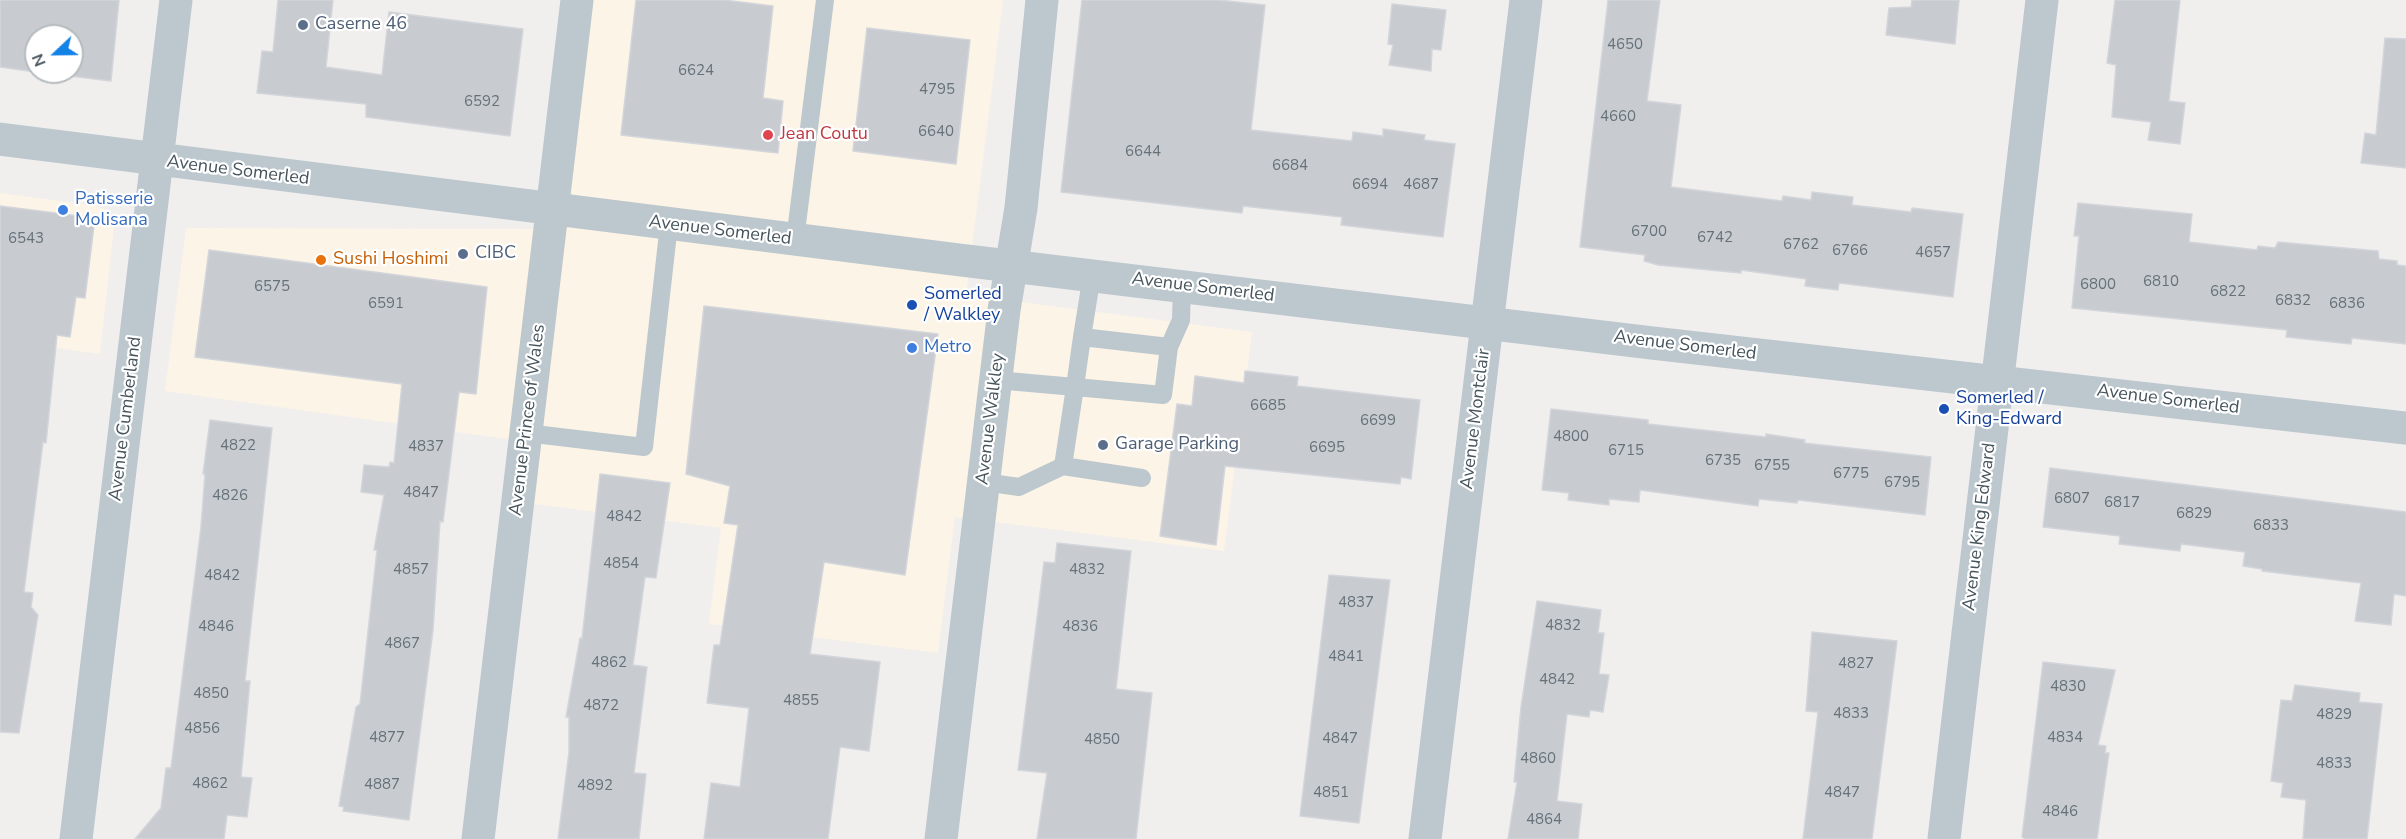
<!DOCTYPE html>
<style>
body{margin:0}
#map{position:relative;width:2406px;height:839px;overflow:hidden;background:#f1eeee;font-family:"Nunito Sans",sans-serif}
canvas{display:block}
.north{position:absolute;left:24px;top:24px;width:60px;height:60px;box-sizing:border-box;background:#fff;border:2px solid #b5bbbe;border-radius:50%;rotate:248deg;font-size:16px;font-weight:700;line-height:24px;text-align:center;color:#46545c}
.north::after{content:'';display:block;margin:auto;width:21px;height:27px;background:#1382e6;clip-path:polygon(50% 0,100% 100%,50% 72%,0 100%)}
</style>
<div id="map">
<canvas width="2406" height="839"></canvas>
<div class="north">N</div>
</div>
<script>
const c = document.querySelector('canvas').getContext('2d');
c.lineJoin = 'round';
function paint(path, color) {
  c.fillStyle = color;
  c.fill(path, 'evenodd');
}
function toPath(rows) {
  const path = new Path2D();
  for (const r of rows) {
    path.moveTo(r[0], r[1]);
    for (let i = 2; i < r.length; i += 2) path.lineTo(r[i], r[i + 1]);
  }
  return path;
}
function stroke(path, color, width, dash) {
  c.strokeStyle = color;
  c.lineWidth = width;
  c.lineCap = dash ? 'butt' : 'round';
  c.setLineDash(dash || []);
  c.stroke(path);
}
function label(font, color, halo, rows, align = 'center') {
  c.font = font + ' "Nunito Sans",sans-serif';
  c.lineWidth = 4.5;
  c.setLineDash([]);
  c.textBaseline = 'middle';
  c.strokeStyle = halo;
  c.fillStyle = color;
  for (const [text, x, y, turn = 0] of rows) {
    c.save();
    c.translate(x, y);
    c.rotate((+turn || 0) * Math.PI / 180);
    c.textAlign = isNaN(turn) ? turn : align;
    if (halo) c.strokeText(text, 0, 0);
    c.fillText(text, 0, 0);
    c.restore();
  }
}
paint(toPath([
 [589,0,1003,0,966,295,1252,332,1224,551,955,517,938,653,709,624,721,528,520,502,528,442,165,391,186,228,560,229],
 [0,193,91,205,105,209,111,217,114,228,100,354,0,340]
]), '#fcf4e7');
const building = toPath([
 [0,0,119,0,111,81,37,72,72,72,72,36,36,36,36,72,0,67,0,0],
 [278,0,333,0,326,67,382,75,389,12,523,29,510,136,366,117,366,104,257,93,262,51,273,52,278,0],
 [636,0,724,0,773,6,763,98,783,101,778,153,621,135,636,0],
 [1082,0,1218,0,1265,5,1251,130,1352,141,1353,132,1383,136,1383,129,1425,135,1424,140,1455,144,1443,237,1341,225,1342,217,1243,206,1242,213,1061,192,1082,0],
 [1608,0,1660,0,1647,101,1681,105,1671,187,1782,201,1783,196,1811,200,1812,192,1853,197,1852,205,1911,212,1912,208,1963,214,1953,297,1839,283,1838,290,1821,288,1805,286,1806,279,1741,270,1741,273,1658,265,1644,261,1645,255,1580,247,1608,0],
 [1912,0,1959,0,1955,44,1886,35,1889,8,1911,7,1912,0],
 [2115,0,2180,0,2169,101,2185,103,2180,144,2148,140,2151,122,2112,117,2116,65,2107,63,2115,0],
 [1392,4,1446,10,1441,50,1432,49,1431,71,1389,65,1393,45,1388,44,1392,4],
 [867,28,970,40,956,164,853,151,867,28],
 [2385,38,2406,39,2406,168,2361,163,2365,133,2376,135,2385,38],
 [2078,203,2192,214,2189,242,2257,250,2258,246,2275,248,2278,242,2378,251,2379,259,2397,261,2397,265,2406,266,2406,344,2352,338,2351,344,2286,337,2287,330,2072,308,2079,236,2074,236,2078,203],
 [0,206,95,218,85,298,76,297,70,337,57,335,46,443,43,442,24,592,33,593,31,607,38,615,19,733,0,732,0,206],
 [209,250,487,287,476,394,459,392,443,522,440,521,433,630,409,820,343,811,344,807,339,806,356,707,360,704,377,550,374,550,384,495,361,492,364,465,389,467,390,462,394,463,402,384,195,357,209,250],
 [704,306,938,334,905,575,824,562,810,654,880,662,869,751,840,747,828,839,704,839,711,783,740,787,749,708,707,703,714,645,720,645,738,525,724,523,730,486,686,474,704,306],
 [1245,371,1298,377,1297,386,1420,400,1411,479,1401,477,1400,484,1225,466,1216,545,1160,536,1177,404,1192,406,1195,376,1244,383,1245,371],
 [1551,409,1648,420,1648,424,1766,437,1766,434,1805,440,1804,443,1931,457,1925,515,1798,500,1797,503,1759,499,1758,506,1640,490,1639,502,1609,499,1609,505,1568,500,1569,493,1542,490,1551,409],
 [210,420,272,428,245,681,250,681,241,777,252,778,247,817,227,815,224,839,135,839,161,808,166,768,171,768,201,527,205,474,203,474,210,420],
 [2050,468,2406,512,2406,596,2394,594,2391,625,2355,621,2361,583,2262,571,2262,569,2243,566,2245,552,2181,544,2180,551,2119,544,2120,536,2043,527,2050,468],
 [600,474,670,483,656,578,645,577,633,665,647,667,634,773,646,774,639,839,558,839,569,752,569,717,566,717,580,638,582,639,600,474],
 [1057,543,1131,551,1116,689,1152,693,1136,839,1037,839,1047,773,1018,770,1044,562,1055,563,1057,543],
 [1329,575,1390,580,1359,823,1300,816,1329,575],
 [1537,601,1601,610,1598,633,1604,633,1599,674,1609,675,1603,712,1590,710,1589,717,1567,714,1557,801,1582,804,1578,839,1508,839,1517,782,1514,782,1521,707,1537,601],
 [1812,632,1897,641,1872,839,1803,839,1818,712,1806,711,1812,632],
 [2043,662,2115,670,2098,745,2106,746,2105,753,2109,753,2097,839,2025,839,2022,837,2043,662],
 [2295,685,2360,693,2359,702,2382,704,2367,839,2303,839,2306,800,2281,797,2283,783,2271,781,2281,700,2292,701,2295,685]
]);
paint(building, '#c8ccd1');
stroke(building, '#d2d5da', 1.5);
stroke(toPath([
 [795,240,825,0],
 [1082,337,1092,275],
 [1169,347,1181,320,1182,285],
 [526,433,644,447,669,224],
 [1063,466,1142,478],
 [984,482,1019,487,1063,466,1075,387,1082,337,1169,347,1163,395,1075,387,996,380]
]), '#bcc7ce', 18);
stroke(toPath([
 [0,139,960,260,1652,343,2406,428],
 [76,839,176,0],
 [478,839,577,0],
 [941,839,1004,310,1021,208,1042,0],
 [1425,839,1526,0],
 [1944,839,2042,0]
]), '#bcc7ce', 33);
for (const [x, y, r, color] of [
 [303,25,6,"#5c6f8a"],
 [768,135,6,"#e0444e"],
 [63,210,6,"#3f7fe0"],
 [463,254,6,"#5c6f8a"],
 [321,260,6,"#e8710a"],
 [912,305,6,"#1a4fb4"],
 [912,348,6,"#3f7fe0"],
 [1944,409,6,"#1a4fb4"],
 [1103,445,6,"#5c6f8a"]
]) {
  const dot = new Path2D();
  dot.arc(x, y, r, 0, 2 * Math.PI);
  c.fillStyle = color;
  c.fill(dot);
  stroke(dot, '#fff', 2);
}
label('15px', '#667279', null, [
 ["4650",1625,45],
 ["6624",696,71],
 ["4795",937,90],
 ["6592",482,102],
 ["4660",1618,117],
 ["6640",936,132],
 ["6644",1143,152],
 ["6684",1290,166],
 ["6694",1370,185],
 ["4687",1421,185],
 ["6700",1649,232],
 ["6742",1715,238],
 ["6543",26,239],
 ["6762",1801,245],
 ["6766",1850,251],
 ["4657",1933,253],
 ["6810",2161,282],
 ["6800",2098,285],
 ["6575",272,287],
 ["6822",2228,292],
 ["6832",2293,301],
 ["6591",386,304],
 ["6836",2347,304],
 ["6685",1268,406],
 ["6699",1378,421],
 ["4800",1571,437],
 ["4822",238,446],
 ["4837",426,447],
 ["6695",1327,448],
 ["6715",1626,451],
 ["6735",1723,461],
 ["6755",1772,466],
 ["6775",1851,474],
 ["6795",1902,483],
 ["4847",421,493],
 ["4826",230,496],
 ["6807",2072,499],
 ["6817",2122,503],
 ["6829",2194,514],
 ["4842",624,517],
 ["6833",2271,526],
 ["4854",621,564],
 ["4857",411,570],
 ["4832",1087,570],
 ["4842",222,576],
 ["4837",1356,603],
 ["4832",1563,626],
 ["4846",216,627],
 ["4836",1080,627],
 ["4867",402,644],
 ["4841",1346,657],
 ["4862",609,663],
 ["4827",1856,664],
 ["4842",1557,680],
 ["4830",2068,687],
 ["4850",211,694],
 ["4855",801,701],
 ["4872",601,706],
 ["4833",1851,714],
 ["4829",2334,715],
 ["4856",202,729],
 ["4877",387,738],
 ["4834",2065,738],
 ["4847",1340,739],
 ["4850",1102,740],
 ["4860",1538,759],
 ["4833",2334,764],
 ["4862",210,784],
 ["4887",382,785],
 ["4892",595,786],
 ["4851",1331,793],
 ["4847",1842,793],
 ["4846",2060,812],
 ["4864",1544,820]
]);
label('18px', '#4e5e75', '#fff', [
 ["Caserne 46",315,25],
 ["CIBC",475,254],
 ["Garage Parking",1115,445]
], 'left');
label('18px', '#be3a42', '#fff', [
 ["Jean Coutu",780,135]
], 'left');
label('18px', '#46545c', '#fff', [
 ["Avenue Somerled",238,171,7],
 ["Avenue Somerled",720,231,7],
 ["Avenue Somerled",1203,288,7],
 ["Avenue Somerled",1685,346,7],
 ["Avenue Somerled",2168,400,7],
 ["Avenue Cumberland",126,419,-83],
 ["Avenue Walkley",991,419,-83],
 ["Avenue Montclair",1476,419,-83],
 ["Avenue Prince of Wales",528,420,-83],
 ["Avenue King Edward",1980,527,-83]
]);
label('18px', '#366cbe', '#fff', [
 ["Patisserie",75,200],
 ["Molisana",75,221],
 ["Metro",924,348]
], 'left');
label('18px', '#c56008', '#fff', [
 ["Sushi Hoshimi",333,260]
], 'left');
label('18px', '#164399', '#fff', [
 ["Somerled",924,295],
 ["/ Walkley",924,316],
 ["Somerled /",1956,399],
 ["King-Edward",1956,420]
], 'left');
</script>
